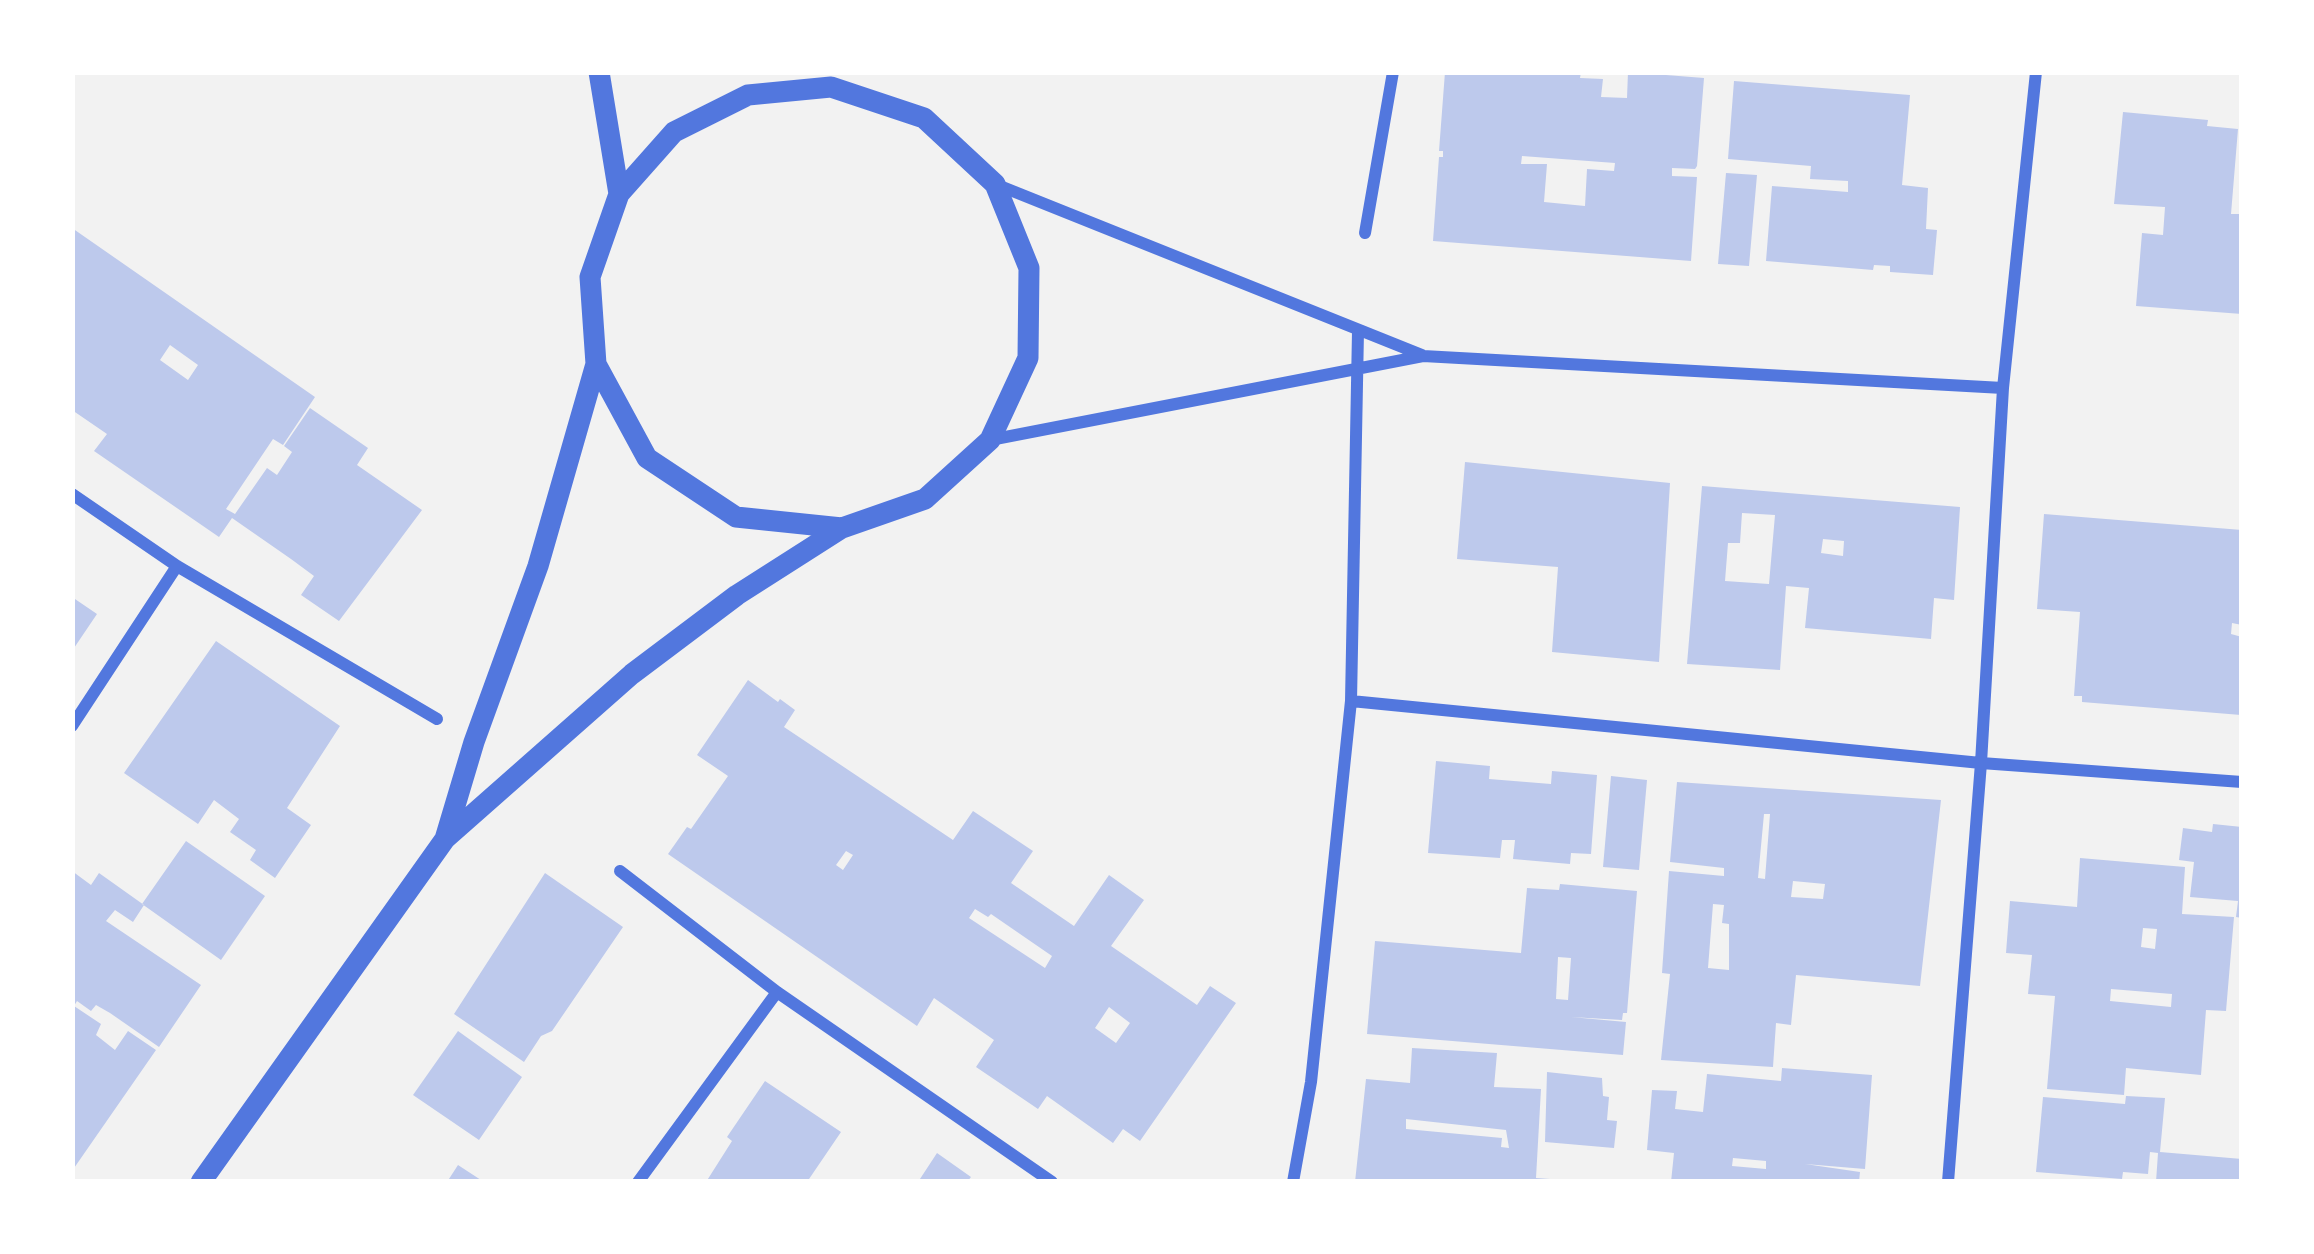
<!DOCTYPE html>
<style>
body{margin:0}
#map{position:relative;width:2314px;height:1254px;overflow:hidden;background:#f2f2f2;font-family:"Public Sans",sans-serif}
canvas{display:block}
.frame{position:absolute;inset:0;border:75px solid #fff;pointer-events:none}
</style>
<div id="map">
<canvas width="2314" height="1254"></canvas>
<div class="frame"></div>
</div>
<script>
const c = document.querySelector('canvas').getContext('2d');
c.lineJoin = 'round';
function paint(path, color) {
  c.fillStyle = color;
  c.fill(path, 'evenodd');
}
function toPath(rows) {
  const path = new Path2D();
  for (const r of rows) {
    path.moveTo(r[0], r[1]);
    for (let i = 2; i < r.length; i += 2) path.lineTo(r[i], r[i + 1]);
  }
  return path;
}
function stroke(path, color, width, dash) {
  c.strokeStyle = color;
  c.lineWidth = width;
  c.lineCap = dash ? 'butt' : 'round';
  c.setLineDash(dash || []);
  c.stroke(path);
}
paint(toPath([
 [1445,72,1581,72,1580,78,1603,79,1601,97,1627,98,1628,72,1704,78,1697,166,1695,169,1672,168,1672,176,1697,177,1691,261,1433,241,1439,157,1443,157,1443,151,1439,151],
 [1522,156,1615,163,1614,171,1587,169,1585,206,1544,202,1547,164,1521,164],
 [1734,81,1910,95,1902,185,1928,188,1926,229,1937,230,1933,275,1890,272,1890,266,1874,265,1873,270,1766,261,1772,186,1848,192,1848,181,1810,179,1811,166,1728,159],
 [2123,112,2208,120,2207,126,2238,129,2231,214,2242,214,2242,314,2136,306,2142,233,2163,235,2165,207,2114,204],
 [1726,173,1757,175,1749,266,1718,264],
 [72,228,315,397,283,445,273,439,226,509,235,514,267,468,277,475,292,452,284,446,310,408,368,448,357,465,422,510,339,621,301,595,314,576,291,559,232,518,219,537,94,451,107,434,72,410],
 [170,345,198,365,188,380,160,360],
 [1465,462,1670,483,1659,662,1552,652,1558,567,1457,559],
 [1702,486,1960,507,1954,600,1934,598,1931,639,1805,628,1809,588,1786,586,1780,670,1687,664],
 [1742,513,1775,515,1769,584,1725,581,1728,543,1740,543],
 [1823,539,1844,541,1843,556,1821,553],
 [2044,514,2242,530,2242,625,2232,623,2231,634,2242,637,2241,715,2082,702,2082,696,2074,696,2080,612,2037,609],
 [72,597,97,614,72,651],
 [216,641,340,726,287,808,311,825,275,878,250,860,256,850,230,832,239,819,214,800,198,824,124,773],
 [748,680,778,702,780,699,795,710,784,727,953,840,973,811,1033,851,1011,883,1074,926,1109,875,1144,900,1111,946,1197,1005,1210,986,1236,1003,1140,1141,1123,1129,1113,1143,1047,1096,1038,1109,976,1067,994,1040,934,998,917,1026,668,854,687,827,691,829,728,776,697,755],
 [846,851,853,855,843,870,836,865],
 [975,909,988,917,991,914,1052,956,1045,968,969,918],
 [1109,1007,1130,1023,1116,1043,1095,1028],
 [1436,761,1490,766,1489,779,1551,784,1552,771,1597,775,1591,854,1571,853,1570,864,1513,859,1515,840,1502,840,1500,858,1428,853],
 [1611,776,1647,780,1639,870,1603,867],
 [1677,782,1941,800,1920,986,1796,975,1791,1025,1776,1023,1773,1067,1661,1060,1670,974,1662,973,1669,871,1724,876,1724,868,1670,862],
 [1764,814,1770,814,1765,879,1758,878],
 [1793,881,1825,884,1823,899,1791,897],
 [1713,904,1724,905,1722,923,1729,924,1729,970,1708,968],
 [2213,824,2242,827,2242,918,2236,917,2238,901,2190,897,2194,862,2179,860,2183,828,2212,832],
 [186,841,265,896,221,960,142,904],
 [2080,858,2185,867,2182,914,2234,917,2226,1011,2206,1010,2201,1075,2126,1068,2124,1095,2047,1089,2055,996,2028,994,2032,955,2006,953,2010,901,2077,907],
 [2143,928,2157,929,2155,949,2141,947],
 [2111,989,2172,994,2171,1007,2110,1001],
 [72,871,91,885,99,873,144,905,133,922,115,910,106,921,201,985,159,1047,110,1013,96,1005,91,1011,77,1001,74,1006,101,1024,96,1035,115,1050,128,1031,156,1050,72,1171],
 [545,873,623,927,552,1031,541,1036,524,1062,454,1014],
 [1560,884,1637,891,1627,1013,1623,1013,1622,1020,1571,1017,1626,1022,1623,1055,1367,1034,1375,941,1521,953,1527,888,1559,890],
 [1558,957,1571,958,1568,1000,1556,999],
 [458,1031,522,1077,479,1140,413,1095],
 [1412,1048,1497,1053,1494,1087,1541,1089,1536,1178,1550,1179,1549,1182,1355,1182,1366,1079,1410,1083],
 [1406,1119,1506,1130,1509,1148,1501,1147,1502,1138,1406,1129],
 [1782,1068,1872,1075,1865,1169,1805,1164,1860,1172,1859,1182,1671,1182,1674,1153,1647,1150,1652,1090,1677,1091,1675,1109,1703,1112,1707,1074,1781,1081],
 [1733,1158,1766,1161,1766,1169,1732,1166],
 [1547,1072,1602,1078,1603,1096,1609,1097,1607,1120,1617,1121,1614,1148,1545,1142],
 [765,1081,841,1132,807,1182,775,1179,773,1182,706,1182,732,1141,727,1137],
 [2126,1096,2165,1098,2160,1152,2242,1159,2242,1182,2156,1182,2158,1153,2150,1152,2148,1174,2123,1172,2122,1179,2036,1172,2043,1097,2125,1104],
 [937,1153,971,1177,967,1182,918,1182],
 [458,1165,484,1182,447,1182]
]), '#bdc9ec');
stroke(toPath([
 [995,184,1422,355],
 [1365,233,1393,72],
 [1358,331,1351,701,1981,763,2242,782],
 [990,440,1423,356,2003,388],
 [72,494,177,566,437,719],
 [72,726,177,566],
 [620,871,777,992,1052,1182],
 [638,1182,777,992],
 [1293,1182,1311,1082,1351,701],
 [1948,1182,1981,763,2003,388,2036,72]
]), '#5277de', 12);
stroke(toPath([
 [599,72,619,194,590,277,596,364,647,458,736,517,842,528,925,499,990,440,1028,358,1029,268,995,184,924,118,831,87,748,95,674,132,619,194],
 [445,839,474,742,538,566,596,364],
 [201,1182,445,839,632,674,737,595,842,528]
]), '#5277de', 21);
</script>
